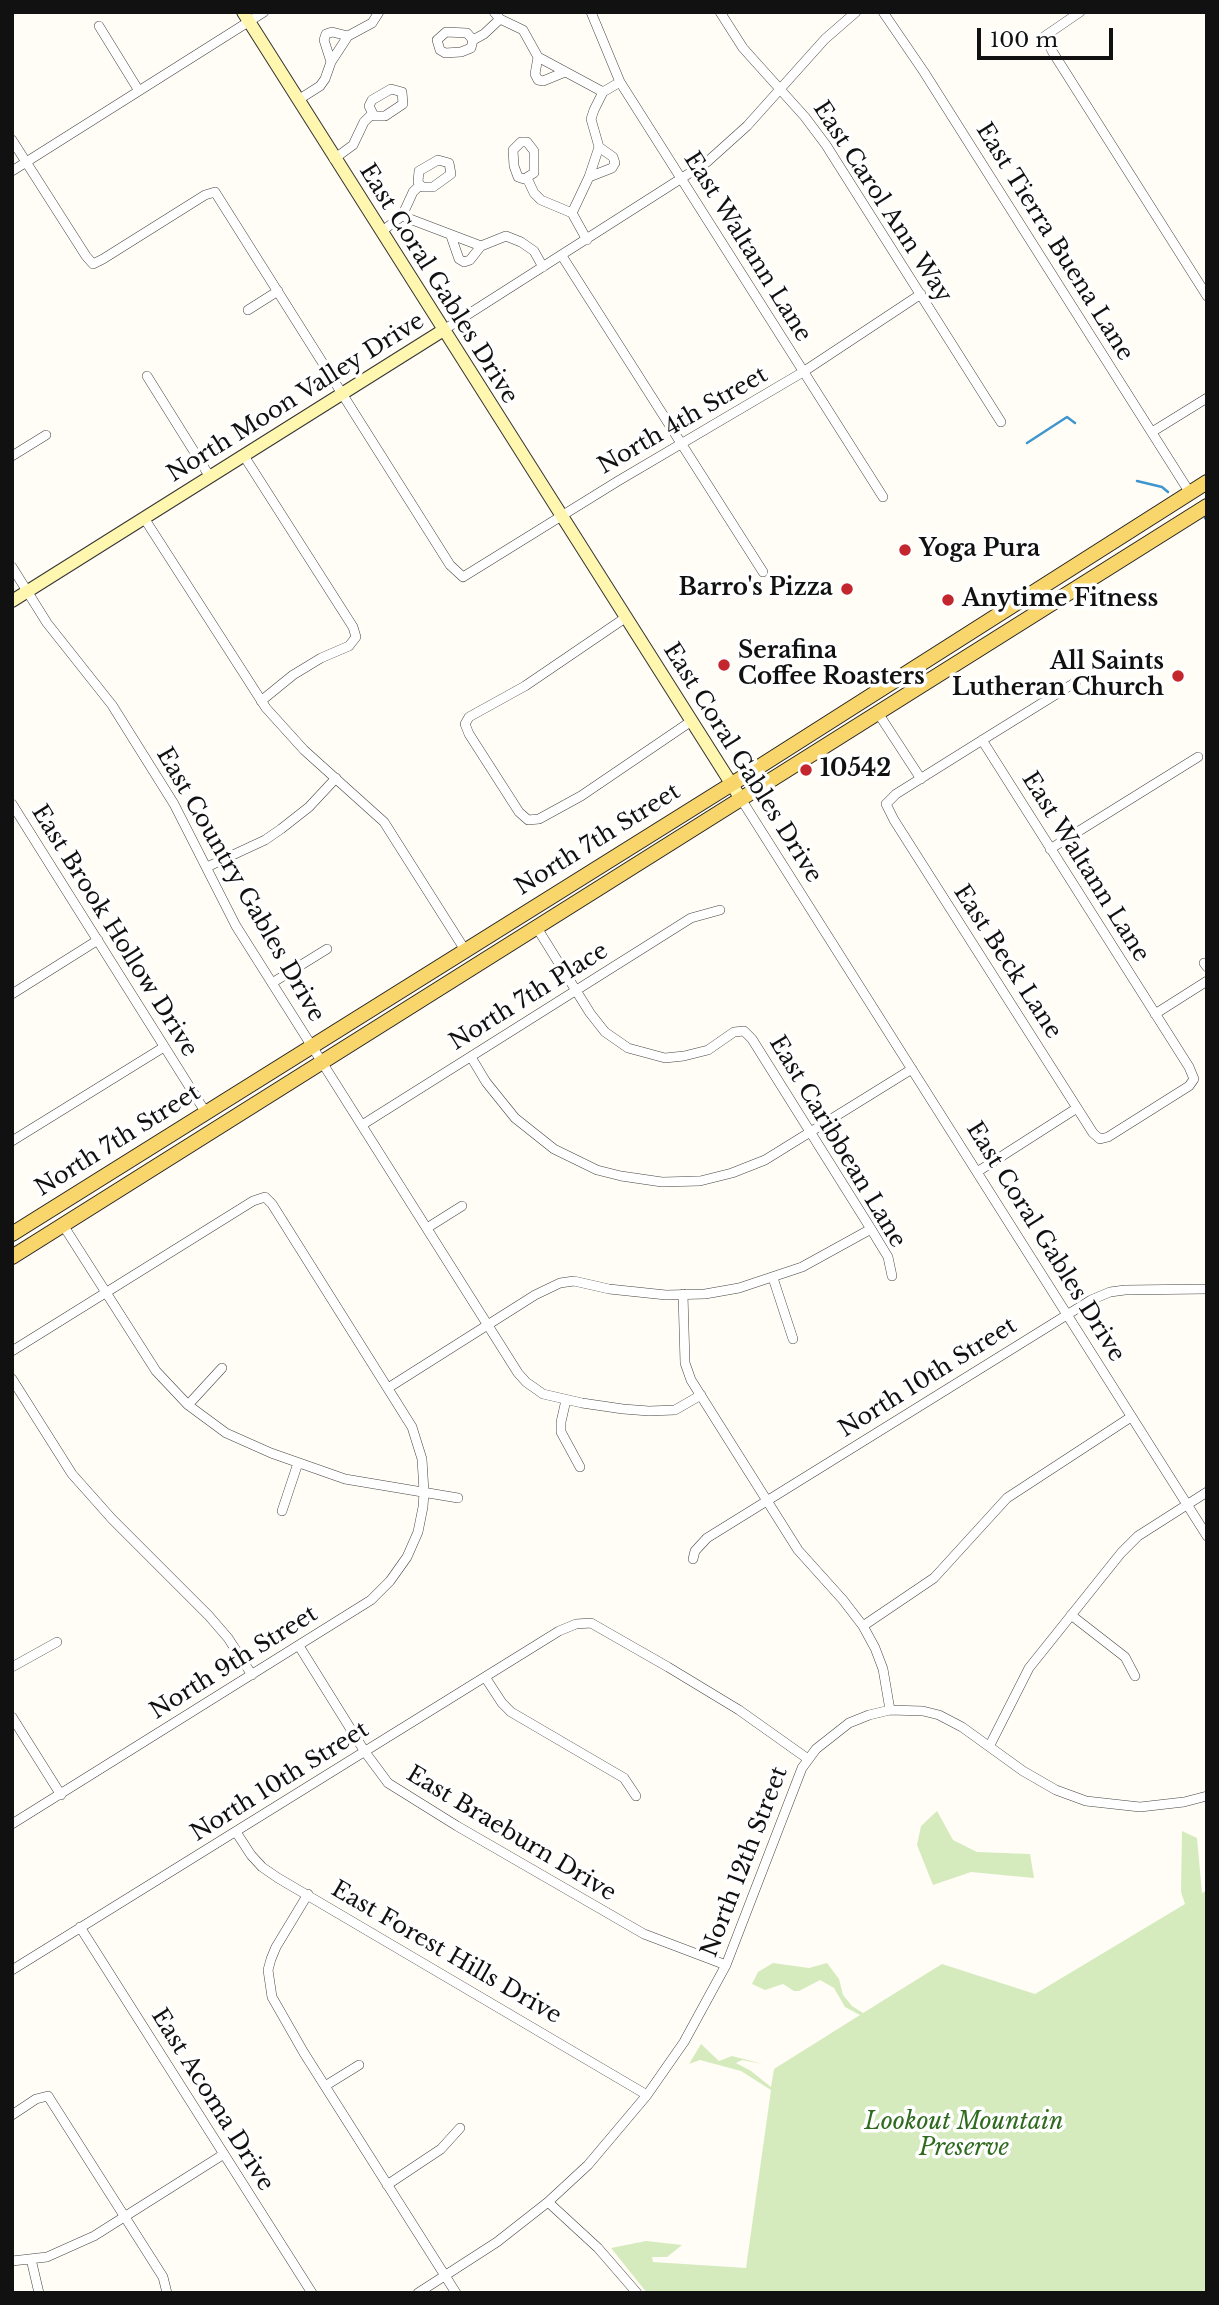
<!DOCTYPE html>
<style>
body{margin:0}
#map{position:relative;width:1219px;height:2305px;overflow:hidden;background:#fffdf5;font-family:"Libre Baskerville",serif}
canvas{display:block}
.frame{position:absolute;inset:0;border:14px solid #111;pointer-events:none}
.scale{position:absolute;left:977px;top:28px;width:136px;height:32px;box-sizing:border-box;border:4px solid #111;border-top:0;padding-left:9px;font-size:21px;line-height:24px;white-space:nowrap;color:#111;-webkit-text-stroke:5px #fff;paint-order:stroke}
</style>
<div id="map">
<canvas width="1219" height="2305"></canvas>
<div class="frame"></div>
<div class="scale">100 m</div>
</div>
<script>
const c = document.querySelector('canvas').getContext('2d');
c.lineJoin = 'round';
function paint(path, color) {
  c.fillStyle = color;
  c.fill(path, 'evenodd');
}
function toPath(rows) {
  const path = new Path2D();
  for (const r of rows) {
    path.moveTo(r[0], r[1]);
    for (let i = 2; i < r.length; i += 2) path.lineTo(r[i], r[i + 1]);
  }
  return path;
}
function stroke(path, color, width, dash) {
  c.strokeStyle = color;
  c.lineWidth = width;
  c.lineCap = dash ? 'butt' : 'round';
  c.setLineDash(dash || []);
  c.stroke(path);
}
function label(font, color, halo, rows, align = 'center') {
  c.font = font + ' "Libre Baskerville",serif';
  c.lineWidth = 7;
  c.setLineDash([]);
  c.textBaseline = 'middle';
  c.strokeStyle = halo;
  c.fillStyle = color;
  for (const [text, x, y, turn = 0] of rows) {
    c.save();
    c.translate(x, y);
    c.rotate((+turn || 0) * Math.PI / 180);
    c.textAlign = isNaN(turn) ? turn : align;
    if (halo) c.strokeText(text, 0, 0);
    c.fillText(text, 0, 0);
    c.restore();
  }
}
paint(toPath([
 [937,1811,953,1840,977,1852,1030,1854,1034,1878,971,1872,933,1885,917,1845,921,1826],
 [1182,1831,1197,1838,1202,1893,1207,1890,1207,2293,647,2293,611,2248,646,2241,682,2245,667,2257,652,2257,653,2262,746,2268,771,2090,741,2071,700,2060,689,2064,701,2044,719,2061,732,2056,763,2064,742,2060,736,2063,751,2071,771,2087,774,2069,860,2015,845,2007,834,1988,820,1980,799,1991,794,1991,783,1984,765,1990,752,1984,758,1972,773,1963,809,1968,827,1963,839,1979,843,1995,852,2006,863,2013,942,1964,1035,1994,1185,1904,1181,1892]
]), '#d5ebbd');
stroke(toPath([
 [1027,443,1067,417,1075,423],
 [1137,481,1162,487,1168,492],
 [1205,518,1207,520]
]), '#3f96cf', 2.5);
const street = toPath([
 [494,12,500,19,523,30,538,57,603,92],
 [591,12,620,82,883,497],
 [720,12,743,48,805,117,826,145,1001,422],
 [883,12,924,72,1190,493],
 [1080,12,1045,36,1052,51,1207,296],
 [99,26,139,91],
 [446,32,467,33,473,40,471,48,461,52,445,53,440,50,437,40,446,32],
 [473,40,484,34,500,19],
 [538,57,535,74,538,80,543,81,565,72],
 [331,62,324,40,326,34,332,32,348,36],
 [391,89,402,92,403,104,385,116,374,116,369,106,372,100,391,89],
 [298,100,320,86,325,79,331,62,348,36,372,23,379,12],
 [12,140,86,256,93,264,103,259,205,195,215,192,450,565,463,577,618,481,803,372,921,294],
 [521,142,527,142,534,151,534,173,524,179,518,177,514,166,513,150,521,142],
 [334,159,353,145,364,122,372,114],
 [438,160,449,163,451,174,433,187,422,187,418,182,419,171,438,160],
 [12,171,264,12],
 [589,177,612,168,615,163,613,157,599,147],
 [527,178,534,193,541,200,572,213,587,240],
 [572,213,589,177,599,147,591,119,594,110,603,92,620,82],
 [402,216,481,246,506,236,521,242,534,251,543,267],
 [381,232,402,216,413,192,420,185],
 [451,236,459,259,464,262,470,260,481,246],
 [562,256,763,572],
 [248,310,278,291],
 [442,331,707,162,747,126,825,39,856,12],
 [147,376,210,477],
 [1152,432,1207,398],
 [12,456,46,435],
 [244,456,353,627,356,637,349,646,321,658,293,675,261,701],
 [144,518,266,708,304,750,384,822,465,950],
 [12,567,47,623,112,705,174,804,236,926,518,1373,526,1382,543,1394,582,1403,623,1409,649,1411,675,1410,701,1395],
 [625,618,525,686,469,717,465,724,469,734,519,812,528,820,539,819,581,796,690,722],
 [878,713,921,779],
 [982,740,1189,1067,1194,1079,1189,1086,1108,1137,1100,1139,1093,1133,894,820,886,804,896,794,992,734,1076,682],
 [741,799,1207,1536],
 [12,804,206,1113],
 [1050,849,1198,757],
 [207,867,265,840,281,829,309,807,336,778],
 [537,928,590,1013,605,1032,628,1048,665,1058,684,1056,708,1050,734,1032,744,1031,752,1039,871,1229,888,1257,892,1276],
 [1204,963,1207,967],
 [272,983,327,949],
 [12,994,98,940],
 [1155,1014,1207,981],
 [471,1057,486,1082,515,1118,554,1149,597,1170,621,1176,662,1182,700,1181,732,1173,765,1160,912,1069],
 [362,1125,691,918,720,910],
 [12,1141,164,1047],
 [977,1172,1077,1108],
 [63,1225,156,1371,188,1405,226,1433,271,1453,345,1479,458,1498],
 [427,1228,462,1206],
 [773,1278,793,1339],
 [683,1294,685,1363,691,1380,798,1550,843,1600,863,1626,875,1648,883,1669,890,1710],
 [12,1351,253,1201,265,1197,272,1204,412,1427,422,1459,424,1492,423,1507,418,1532,407,1557,390,1581,371,1600,12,1824],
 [12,1379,72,1474,112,1519,209,1616,228,1638,252,1675],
 [388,1388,535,1295,560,1283,574,1281,609,1289,666,1295,705,1294,739,1288,802,1267,871,1229],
 [566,1400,561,1422,561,1432,580,1467],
 [188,1405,222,1368],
 [282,1511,298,1463],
 [693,1559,695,1551,707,1538,1091,1300,1110,1292,1125,1290,1207,1289],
 [1071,1615,1125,1657,1135,1676],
 [863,1626,934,1578,1007,1498,1131,1417],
 [299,1646,365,1752,388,1783,457,1826,644,1934,726,1965],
 [12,1667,57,1642],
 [485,1677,502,1703,511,1712,624,1778,636,1796],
 [12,1717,61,1795],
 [990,1745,1029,1668,1121,1553,1138,1536,1207,1492],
 [236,1832,251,1855,262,1867,278,1878,647,2095],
 [308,1894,276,1947,271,1959,268,1970,272,1997,304,2053,456,2293],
 [80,1927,312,2293],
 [12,1970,559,1631,576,1624,591,1623,668,1667,739,1710,808,1759],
 [325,2086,359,2065],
 [12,2115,36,2099,48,2096,163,2277,167,2293],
 [387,2185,441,2149,460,2128],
 [548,2202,598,2248,637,2293],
 [31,2259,39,2293],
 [12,2261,47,2257,94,2236,224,2154],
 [418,2293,497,2242,548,2202,588,2165,647,2095,684,2042,726,1965,802,1768,816,1749,849,1723,869,1715,890,1710,923,1711,939,1715,962,1727,1023,1771,1056,1790,1086,1801,1140,1807,1184,1802,1207,1796]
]);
const secondary = toPath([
 [243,12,741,799],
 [12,601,442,331]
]);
const primary = toPath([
 [12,1234,743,777,1207,482],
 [12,1257,1207,506]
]);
stroke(street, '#444', 10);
stroke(secondary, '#333', 14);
stroke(primary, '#222', 16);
stroke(street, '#fff', 9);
stroke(secondary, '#fff6b0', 12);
stroke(primary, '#f9d66b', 14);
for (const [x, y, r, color] of [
 [905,550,7,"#c4262e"],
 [847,589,7,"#c4262e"],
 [948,600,7,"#c4262e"],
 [724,665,7,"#c4262e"],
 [1178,676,7,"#c4262e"],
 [806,770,7,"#c4262e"]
]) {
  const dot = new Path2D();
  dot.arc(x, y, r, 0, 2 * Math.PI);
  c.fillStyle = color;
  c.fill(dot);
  stroke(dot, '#fff', 2.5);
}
label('23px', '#111', '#fff', [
 ["East Carol Ann Way",882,202,57],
 ["East Tierra Buena Lane",1054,242,58],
 ["East Waltann Lane",747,247,58],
 ["East Coral Gables Drive",438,284,58],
 ["North Moon Valley Drive",296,398,-32],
 ["North 4th Street",683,421,-30],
 ["East Coral Gables Drive",742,763,58],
 ["North 7th Street",598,840,-32],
 ["East Waltann Lane",1085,867,58],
 ["East Country Gables Drive",240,885,60],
 ["East Brook Hollow Drive",114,931,58],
 ["East Beck Lane",1007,962,57],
 ["North 7th Place",529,997,-32],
 ["North 7th Street",118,1141,-32],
 ["East Caribbean Lane",837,1142,59],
 ["East Coral Gables Drive",1045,1242,58],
 ["North 10th Street",928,1378,-32],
 ["North 9th Street",234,1663,-32],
 ["North 10th Street",280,1782,-32],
 ["East Braeburn Drive",511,1834,31],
 ["North 12th Street",745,1862,-69],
 ["East Forest Hills Drive",446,1953,30],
 ["East Acoma Drive",212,2100,58]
]);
label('bold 23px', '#111', '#fff', [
 ["Yoga Pura",919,550],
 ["Barro's Pizza",833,589,"right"],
 ["Anytime Fitness",962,600],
 ["Serafina",738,652],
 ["Coffee Roasters",738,678],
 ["All Saints",1164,663,"right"],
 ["Lutheran Church",1164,689,"right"],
 ["10542",820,770]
], 'left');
label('italic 23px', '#2f6b1f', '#fff', [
 ["Lookout Mountain",964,2123],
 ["Preserve",964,2149]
]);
</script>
